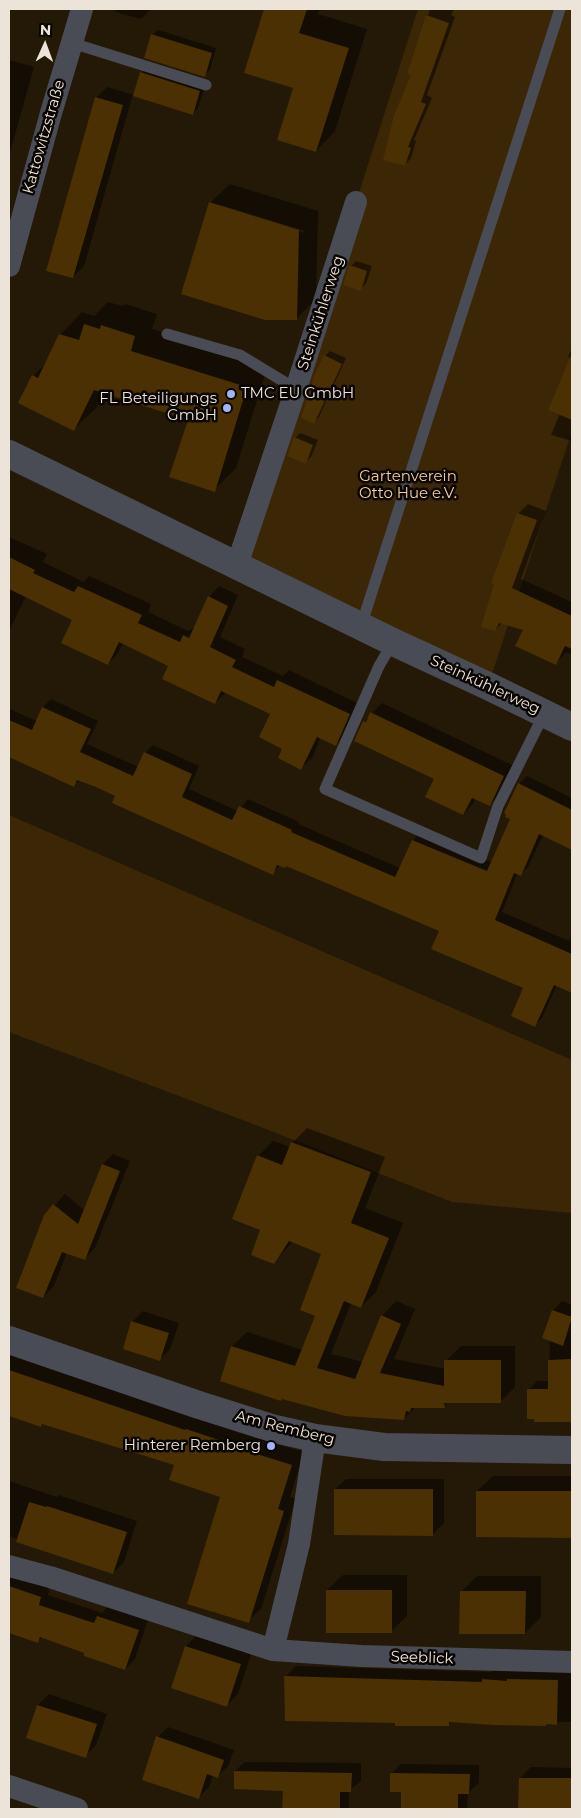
<!DOCTYPE html>
<meta charset="utf-8">
<style>
body{margin:0}
#map{position:relative;width:581px;height:1818px;overflow:hidden;background:#241907;font-family:Montserrat,sans-serif}
canvas{display:block}
.frame{position:absolute;inset:0;border:10px solid #ede4d9;pointer-events:none}
.north{position:absolute;left:20px;top:20px;width:50px;height:50px;-webkit-text-stroke:4px #090502;paint-order:stroke;rotate:2deg;font-size:14px;font-weight:700;line-height:20px;text-align:center;color:#ede4d9}
.north::after{content:'';display:block;margin:auto;width:18px;height:22px;background:#ede4d9;clip-path:polygon(50% 0,100% 100%,50% 72%,0 100%)}
</style>
<div id="map">
<canvas width="581" height="1818"></canvas>
<div class="frame"></div>
<div class="north">N</div>
</div>
<script>
const c = document.querySelector('canvas').getContext('2d');
c.lineJoin = 'round';
function paint(path, color) {
  c.fillStyle = color;
  c.fill(path, 'evenodd');
}
function toPath(rows) {
  const path = new Path2D();
  for (const r of rows) {
    path.moveTo(r[0], r[1]);
    for (let i = 2; i < r.length; i += 2) path.lineTo(r[i], r[i + 1]);
  }
  return path;
}
function stroke(path, color, width, dash) {
  c.strokeStyle = color;
  c.lineWidth = width;
  c.lineCap = dash ? 'butt' : 'round';
  c.setLineDash(dash || []);
  c.stroke(path);
}
function label(font, color, halo, rows, align = 'center') {
  c.font = font + ' Montserrat,sans-serif';
  c.lineWidth = 5;
  c.setLineDash([]);
  c.textBaseline = 'middle';
  c.strokeStyle = halo;
  c.fillStyle = color;
  for (const [text, x, y, turn = 0] of rows) {
    c.save();
    c.translate(x, y);
    c.rotate((+turn || 0) * Math.PI / 180);
    c.textAlign = isNaN(turn) ? turn : align;
    if (halo) c.strokeText(text, 0, 0);
    c.fillText(text, 0, 0);
    c.restore();
  }
}
paint(toPath([
 [418,9,572,9,572,431,488,686,237,565,356,202],
 [9,815,572,1060,572,1213,452,1202,248,1122,9,1032]
]), '#3b2706');
paint(toPath([
 [116,9,151,9,141,19,115,12],
 [265,9,320,9,318,14,367,29,335,131,316,151,294,88,245,72],
 [430,9,454,9,451,15,455,17,427,95,432,98,414,140,416,141,411,158,405,165,413,75,408,73],
 [158,30,216,48,210,70,204,75,152,35],
 [9,60,34,67,9,156],
 [146,68,205,86,198,108,193,114,133,94,84,266,73,277,96,98,107,87,134,95,141,73],
 [230,184,318,211,316,299,296,319,210,203],
 [221,205,305,231,304,233,221,207],
 [356,261,372,266,366,284,360,289,351,266],
 [108,302,122,306,125,304,157,314,152,329,268,365,236,468,214,490,190,419,104,392,97,407,74,429,33,376,47,362,60,335,82,312,94,316],
 [572,348,572,441,551,435,560,413,571,358,568,357],
 [330,351,346,358,319,417,314,422,325,356],
 [300,433,318,440,311,457,306,462,295,438],
 [528,504,546,511,521,579,572,602,572,655,566,652,555,664,524,629,502,623,495,630,518,514],
 [9,537,47,554,43,562,84,582,89,576,151,604,148,612,188,631,196,626,209,597,219,586,238,595,220,637,245,649,242,657,283,676,289,670,359,704,346,734,336,744,321,737,312,758,301,768,284,748,272,714,226,692,215,703,170,665,123,643,118,653,108,664,73,619,26,596,9,631],
 [51,699,98,721,87,744,138,767,145,753,153,745,199,766,189,789,238,811,248,799,299,822,298,824,400,868,413,840,421,832,492,862,511,819,519,784,527,776,572,798,572,848,543,835,528,867,520,875,517,874,502,912,569,941,572,935,572,992,557,985,542,1018,534,1026,524,987,441,930,287,864,281,865,272,873,117,795,80,779,74,785,9,756,9,709,37,721,43,707],
 [382,703,514,766,500,794,490,805,476,798,473,804,463,814,435,779,364,722],
 [307,1128,385,1157,365,1208,403,1223,376,1292,361,1307,351,1303,331,1354,363,1362,382,1316,396,1301,415,1309,394,1359,446,1369,446,1361,461,1346,515,1346,515,1387,500,1402,448,1402,444,1406,416,1407,403,1419,222,1380,232,1346,247,1332,303,1350,316,1315,322,1253,292,1242,274,1262,262,1229,258,1156,273,1141,290,1147,292,1143],
 [113,1154,130,1161,95,1248,84,1259,67,1252,54,1286,43,1297,45,1216,65,1194,84,1210,103,1164],
 [562,1301,572,1305,572,1421,535,1420,528,1390,537,1381,549,1381,550,1340,553,1311],
 [143,1311,179,1323,170,1349,160,1359,132,1322],
 [9,1353,234,1428,233,1431,304,1452,290,1497,296,1498,261,1609,248,1621,222,1496,175,1464,44,1423,41,1426,9,1414],
 [493,1476,572,1476,572,1536,477,1536,477,1491],
 [346,1479,444,1479,444,1523,433,1534,335,1489],
 [9,1481,57,1497,59,1495,137,1521,124,1562,113,1573,9,1536],
 [9,1573,50,1587,48,1595,102,1613,108,1606,148,1620,135,1659,125,1669,42,1637,37,1642,9,1632],
 [343,1575,407,1575,407,1616,391,1631,327,1590],
 [477,1576,541,1576,541,1617,525,1633,461,1592],
 [197,1635,251,1654,238,1694,227,1705,186,1646],
 [296,1666,491,1672,494,1670,572,1671,572,1722,558,1722,556,1724,452,1721,448,1725,396,1721,286,1720,286,1676],
 [49,1694,107,1714,96,1745,85,1756,28,1737,38,1705],
 [168,1727,234,1750,228,1766,218,1776,213,1775,209,1787,199,1797,158,1737],
 [245,1762,361,1763,361,1781,349,1791,349,1808,347,1809,284,1809,284,1790,235,1771],
 [401,1764,479,1765,479,1783,468,1793,467,1809,402,1809,402,1791,391,1774],
 [531,1767,572,1768,572,1809,519,1809,520,1778]
]), '#0007');
paint(toPath([
 [264,9,307,9,299,33,349,48,316,152,277,140,293,88,244,73],
 [426,15,449,23,421,102,426,104,408,147,411,148,405,166,383,160,394,115,411,75,407,74],
 [151,34,212,53,205,77,144,58],
 [140,72,200,91,193,115,133,96],
 [95,97,123,105,73,278,46,271],
 [209,202,299,230,297,320,265,320,181,294],
 [349,265,367,271,361,291,343,285],
 [84,324,100,329,101,325,135,336,131,351,247,387,215,492,169,477,188,420,94,390,74,431,18,403,32,375,38,378,59,334,79,340],
 [572,353,572,420,548,410],
 [324,355,342,364,314,424,301,418,314,376],
 [294,437,313,445,306,464,287,456],
 [517,513,537,520,512,588,572,616,572,649,565,646,556,665,515,646,523,630,499,623,495,631,481,627,494,584,491,583],
 [9,557,35,570,33,573,74,592,78,586,142,615,138,623,180,642,183,635,189,638,208,596,228,606,210,647,236,660,232,667,274,687,277,680,350,714,336,746,317,737,301,770,278,758,282,749,259,737,270,714,221,691,215,704,162,679,168,666,119,642,108,665,61,643,72,620,9,589],
 [42,707,91,729,80,752,133,776,144,752,192,774,182,797,232,820,239,806,292,830,291,832,395,877,412,840,487,871,510,819,505,817,506,814,504,813,518,783,572,810,572,850,539,834,521,876,514,873,495,920,572,954,572,993,554,985,535,1027,511,1016,523,988,431,949,439,931,286,866,285,868,277,865,273,875,112,803,115,796,96,787,77,780,74,787,9,757,9,720,32,730],
 [370,712,504,776,490,806,472,798,463,815,425,797,434,779,354,741,363,721,366,722],
 [291,1142,371,1172,351,1223,389,1238,361,1308,344,1301,317,1368,355,1379,381,1315,401,1324,380,1373,444,1386,444,1360,501,1360,501,1403,444,1403,445,1408,411,1408,410,1412,406,1411,404,1420,345,1416,282,1399,281,1401,220,1381,231,1346,295,1366,315,1316,300,1310,321,1254,289,1241,274,1264,251,1255,260,1230,232,1219,257,1155,282,1165],
 [102,1164,120,1171,85,1260,62,1252,43,1298,16,1288,44,1215,53,1204,78,1224],
 [552,1310,572,1317,563,1346,542,1338],
 [131,1321,169,1333,160,1361,123,1349],
 [572,1359,572,1422,534,1422,534,1419,527,1419,527,1389,548,1389,548,1360],
 [9,1370,185,1430,186,1429,222,1441,222,1443,292,1465,278,1509,284,1511,249,1623,187,1604,220,1497,169,1480,174,1465,42,1424,41,1427,9,1416],
 [334,1489,433,1489,433,1536,334,1535],
 [476,1491,572,1491,572,1538,476,1537],
 [29,1502,46,1507,47,1506,127,1532,113,1574,16,1542],
 [9,1586,41,1597,39,1605,94,1623,97,1616,139,1630,125,1670,84,1656,84,1653,40,1637,38,1643,9,1633],
 [326,1590,392,1590,392,1633,326,1633],
 [460,1591,526,1591,525,1634,459,1634],
 [185,1646,241,1664,227,1707,171,1688],
 [284,1676,482,1682,482,1679,507,1681,507,1679,558,1680,557,1725,546,1724,546,1726,493,1725,449,1722,449,1726,395,1726,395,1723,285,1721],
 [37,1705,97,1724,86,1758,26,1738],
 [156,1736,224,1760,218,1778,207,1774,199,1799,142,1780],
 [234,1771,352,1773,351,1792,340,1792,340,1809,282,1809,283,1791,234,1789],
 [390,1773,470,1774,469,1794,458,1794,458,1809,401,1809,401,1792,390,1792],
 [519,1778,572,1778,572,1809,518,1809]
]), '#4a3002');
stroke(toPath([
 [72,43,206,85],
 [167,334,240,355,296,389],
 [361,626,560,9],
 [393,642,379,666,325,789,481,858,498,806,544,714]
]), '#4a4c55', 11);
stroke(toPath([
 [9,266,51,113,82,9],
 [237,565,296,389,356,202],
 [9,1566,50,1577,273,1650,361,1656,572,1662],
 [273,1650,299,1544,315,1438],
 [9,1786,77,1809]
]), '#4a4c55', 22);
stroke(toPath([
 [9,454,393,642,488,686,572,727],
 [9,1340,199,1405,275,1429,315,1438,384,1447,572,1450]
]), '#4a4c55', 28);
for (const [x, y, r, color] of [
 [231,394,5,"#a4b2fc"],
 [227,408,5,"#a4b2fc"],
 [271,1446,5,"#a4b2fc"]
]) {
  const dot = new Path2D();
  dot.arc(x, y, r, 0, 2 * Math.PI);
  c.fillStyle = color;
  c.fill(dot);
  stroke(dot, '#090502', 2);
}
label('15px', '#ede4d9', '#090502', [
 ["Kattowitzstraße",44,137,-74],
 ["Steinkühlerweg",321,313,-72],
 ["Steinkühlerweg",485,685,25],
 ["Am Remberg",285,1428,14],
 ["Seeblick",422,1658,2]
]);
label('15px', '#ede4d9', '#090502', [
 ["TMC EU GmbH",241,394,"left"],
 ["FL Beteiligungs",217,399],
 ["GmbH",217,416],
 ["Hinterer Remberg",261,1446]
], 'right');
label('15px', '#f8cf97', '#090502', [
 ["Gartenverein",408,477],
 ["Otto Hue e.V.",408,494]
]);
</script>
